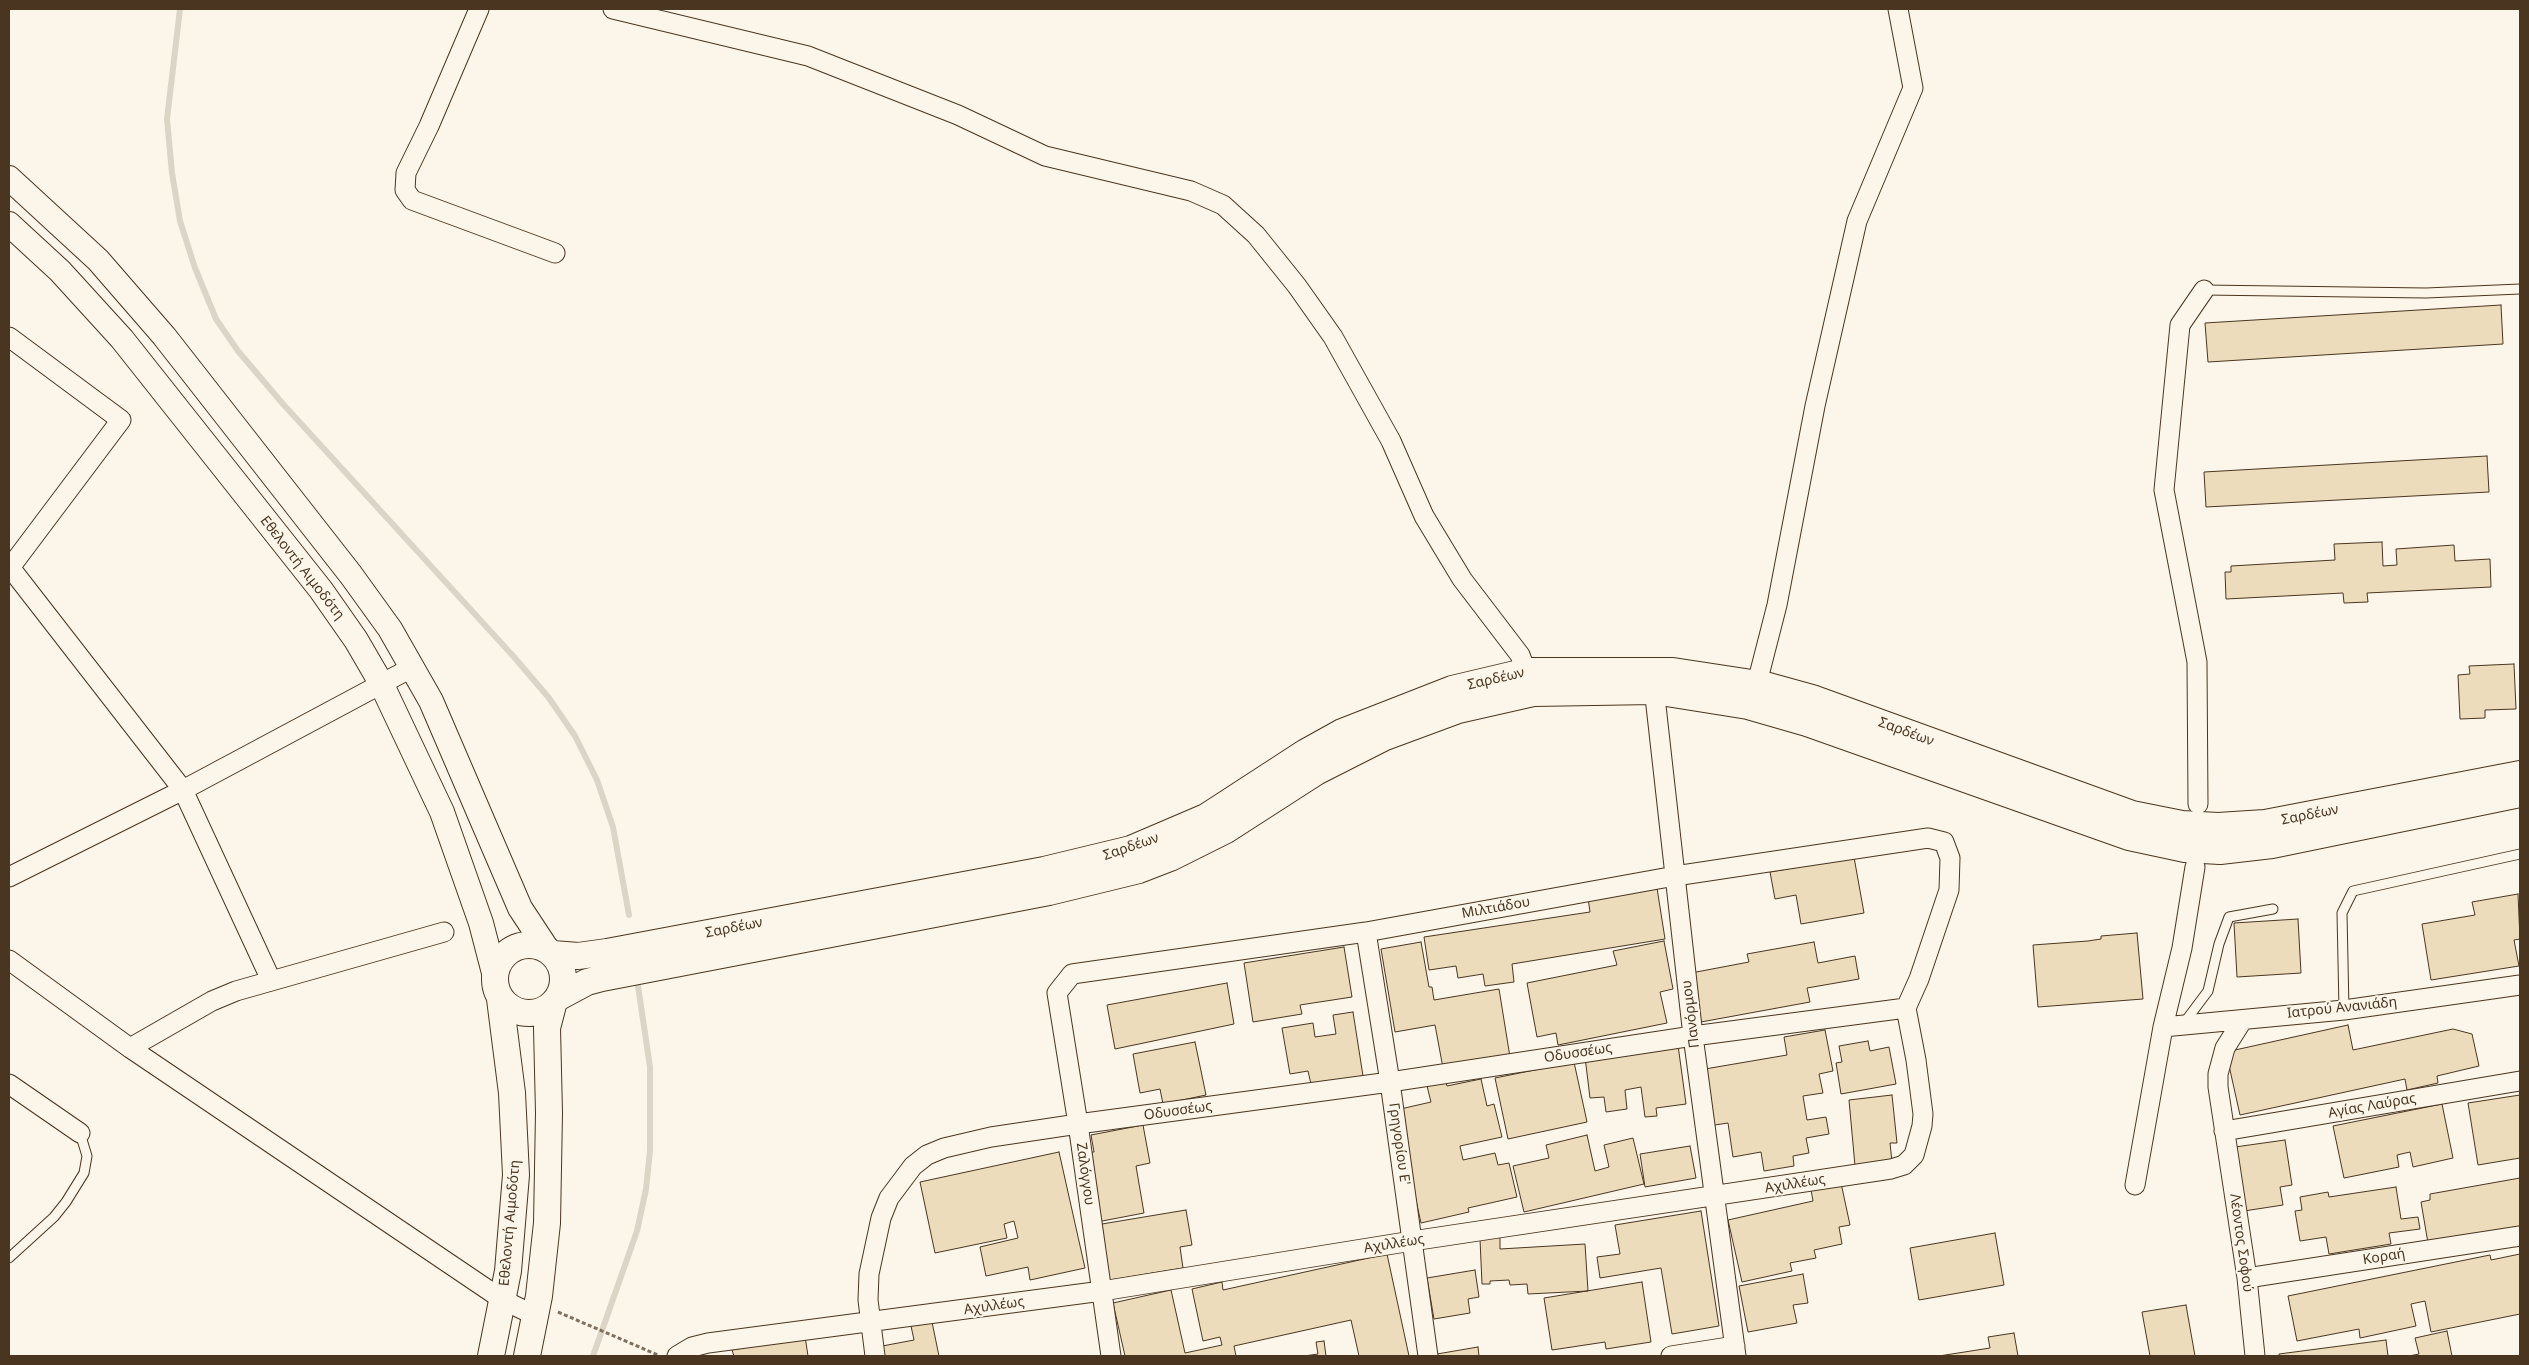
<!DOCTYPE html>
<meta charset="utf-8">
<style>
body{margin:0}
#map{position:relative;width:2529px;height:1365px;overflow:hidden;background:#fbf6e9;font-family:"Noto Sans",sans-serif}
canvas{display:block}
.frame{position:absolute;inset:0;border:10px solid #4a3520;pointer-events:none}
</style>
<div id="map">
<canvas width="2529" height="1365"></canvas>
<div class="frame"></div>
</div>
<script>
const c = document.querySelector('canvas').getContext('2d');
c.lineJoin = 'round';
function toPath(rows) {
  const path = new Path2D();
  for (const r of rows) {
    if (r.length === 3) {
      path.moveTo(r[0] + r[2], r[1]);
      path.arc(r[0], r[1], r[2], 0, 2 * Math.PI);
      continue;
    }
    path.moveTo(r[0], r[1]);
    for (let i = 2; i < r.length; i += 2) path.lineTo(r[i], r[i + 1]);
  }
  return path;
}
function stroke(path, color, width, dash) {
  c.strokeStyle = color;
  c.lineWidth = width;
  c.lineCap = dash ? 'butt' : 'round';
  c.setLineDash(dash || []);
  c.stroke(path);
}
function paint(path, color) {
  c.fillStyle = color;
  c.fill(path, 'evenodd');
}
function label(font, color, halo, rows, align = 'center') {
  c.font = font + ' "Noto Sans",sans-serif';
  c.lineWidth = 4;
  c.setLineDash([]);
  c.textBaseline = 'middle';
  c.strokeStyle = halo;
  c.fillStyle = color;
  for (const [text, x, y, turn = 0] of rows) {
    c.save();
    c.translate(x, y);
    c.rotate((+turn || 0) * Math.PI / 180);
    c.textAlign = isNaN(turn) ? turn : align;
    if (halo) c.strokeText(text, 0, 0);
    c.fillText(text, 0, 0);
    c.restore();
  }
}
stroke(toPath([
 [180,9,167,119,172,173,180,221,195,268,216,319,238,351,283,404,514,657,549,698,575,736,597,780,613,827,629,915],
 [593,1356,637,1231,646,1189,650,1151,650,1067,638,986]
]), '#dcd4c6', 6);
const building = toPath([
 [2501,305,2503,344,2208,362,2205,323,2501,305],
 [2487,456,2489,492,2206,507,2204,472,2487,456],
 [2382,542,2383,566,2397,565,2396,549,2454,545,2455,561,2490,559,2491,587,2367,593,2368,602,2344,603,2343,593,2226,599,2225,572,2231,572,2231,566,2335,560,2334,544,2382,542],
 [2514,664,2516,709,2485,710,2485,718,2460,719,2458,675,2470,674,2469,666,2514,664],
 [1854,857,1864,913,1801,924,1796,895,1775,899,1770,872,1854,857],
 [1657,888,1665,939,1512,964,1514,982,1485,986,1483,974,1458,978,1456,966,1429,970,1424,937,1590,912,1588,898,1657,888],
 [2518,894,2520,939,2514,940,2519,966,2431,980,2422,924,2475,915,2472,902,2518,894],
 [2298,919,2301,973,2237,977,2234,923,2298,919],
 [2137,933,2143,999,2038,1007,2033,945,2088,941,2101,939,2101,936,2137,933],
 [1664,941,1673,989,1660,992,1667,1023,1558,1045,1556,1033,1537,1037,1527,983,1617,965,1613,951,1664,941],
 [1421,942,1429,987,1432,987,1434,1000,1499,989,1510,1057,1443,1068,1435,1025,1395,1032,1381,949,1421,942],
 [1814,942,1818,963,1855,956,1859,979,1807,988,1810,1002,1701,1022,1691,973,1749,962,1747,954,1814,942],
 [1344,947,1352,997,1300,1005,1302,1014,1253,1022,1244,963,1344,947],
 [1227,983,1234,1024,1115,1049,1107,1005,1227,983],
 [1353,1012,1363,1076,1311,1084,1308,1071,1290,1074,1282,1028,1313,1023,1315,1037,1336,1034,1333,1015,1353,1012],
 [2348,1025,2353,1050,2453,1029,2472,1034,2479,1066,2437,1076,2438,1083,2407,1090,2405,1079,2240,1115,2226,1052,2348,1025],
 [1825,1030,1833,1071,1819,1074,1823,1093,1803,1096,1807,1120,1826,1117,1829,1134,1806,1138,1809,1153,1793,1156,1794,1166,1764,1171,1761,1152,1733,1157,1728,1123,1708,1126,1699,1070,1787,1055,1784,1037,1825,1030],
 [1868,1041,1870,1051,1889,1047,1896,1084,1841,1094,1836,1063,1842,1062,1839,1046,1868,1041],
 [1195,1042,1206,1095,1163,1104,1160,1089,1140,1093,1133,1054,1195,1042],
 [1678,1045,1686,1104,1656,1108,1657,1116,1645,1117,1641,1087,1625,1090,1627,1109,1606,1112,1604,1097,1590,1098,1585,1057,1678,1045],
 [1574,1062,1587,1122,1508,1139,1495,1078,1574,1062],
 [1481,1079,1487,1106,1494,1104,1502,1137,1460,1146,1463,1160,1495,1153,1498,1165,1509,1163,1517,1197,1468,1208,1469,1212,1421,1223,1396,1110,1431,1102,1427,1086,1446,1082,1447,1086,1481,1079],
 [1892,1095,1897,1143,1890,1143,1892,1162,1855,1166,1849,1100,1892,1095],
 [2520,1095,2520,1158,2478,1165,2468,1103,2520,1095],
 [2442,1104,2453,1158,2413,1167,2410,1152,2397,1155,2399,1167,2344,1178,2333,1126,2442,1104],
 [1143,1125,1150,1163,1136,1166,1144,1213,1097,1222,1084,1153,1094,1152,1091,1135,1143,1125],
 [1587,1135,1595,1171,1609,1167,1604,1145,1633,1138,1644,1184,1524,1212,1513,1166,1549,1158,1546,1145,1587,1135],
 [2285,1140,2292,1185,2280,1187,2283,1205,2244,1211,2235,1147,2285,1140],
 [1690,1146,1696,1178,1645,1187,1640,1154,1690,1146],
 [1059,1152,1085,1268,1030,1280,1028,1267,986,1276,980,1247,1018,1238,1014,1221,1004,1224,1007,1238,935,1253,920,1182,1059,1152],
 [2520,1178,2520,1226,2428,1243,2421,1202,2430,1200,2430,1194,2520,1178],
 [1841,1183,1850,1225,1839,1227,1842,1244,1814,1250,1816,1258,1790,1263,1792,1271,1742,1282,1728,1220,1813,1201,1811,1190,1841,1183],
 [2396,1187,2401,1219,2418,1217,2420,1229,2389,1233,2391,1244,2329,1254,2326,1237,2300,1241,2295,1211,2302,1210,2300,1197,2328,1192,2329,1197,2396,1187],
 [1186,1210,1192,1245,1180,1247,1183,1268,1105,1281,1096,1225,1186,1210],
 [1701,1211,1719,1326,1672,1334,1661,1268,1600,1278,1597,1257,1620,1254,1615,1225,1701,1211],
 [1995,1233,2004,1285,1919,1300,1910,1248,1995,1233],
 [1500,1237,1500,1249,1585,1244,1588,1291,1528,1294,1527,1284,1510,1285,1509,1280,1490,1281,1490,1284,1482,1284,1480,1239,1500,1237],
 [1387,1254,1409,1356,1359,1356,1351,1320,1234,1346,1236,1356,1125,1356,1113,1303,1171,1290,1185,1353,1222,1345,1220,1337,1203,1341,1192,1289,1222,1282,1223,1290,1387,1254],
 [2520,1254,2520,1314,2431,1332,2425,1301,2411,1304,2416,1326,2360,1338,2359,1329,2297,1341,2288,1296,2490,1255,2491,1260,2520,1254],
 [1475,1270,1479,1297,1468,1299,1470,1313,1434,1319,1427,1278,1475,1270],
 [1803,1274,1808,1303,1793,1305,1797,1323,1748,1332,1739,1286,1803,1274],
 [1642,1282,1651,1342,1606,1349,1605,1342,1552,1350,1544,1298,1642,1282],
 [2186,1305,2195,1356,2150,1356,2142,1312,2186,1305],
 [932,1322,939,1356,879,1356,877,1347,914,1340,911,1326,932,1322],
 [2447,1331,2452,1356,2409,1356,2419,1354,2415,1338,2447,1331],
 [2014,1333,2018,1356,1939,1356,1990,1348,1988,1337,2014,1333],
 [805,1336,808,1356,734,1356,732,1350,805,1336],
 [2386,1340,2388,1356,2279,1356,2279,1354,2386,1340],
 [1324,1341,1326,1356,1304,1356,1318,1354,1316,1342,1324,1341],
 [1478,1347,1479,1356,1437,1356,1437,1354,1478,1347]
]);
paint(building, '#ecdcbc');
stroke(building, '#4a3520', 1);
const service = toPath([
 [2204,290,2426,293,2520,289],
 [2344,1010,2342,913,2353,891,2520,854],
 [2184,1023,2208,991,2219,944,2229,917,2273,909],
 [9,1258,54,1217,66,1202,84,1173,87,1156,80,1133]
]);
const minor = toPath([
 [479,9,429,126,406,173,405,190,412,200,555,253],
 [613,9,808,56,958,115,1045,156,1191,191,1223,205,1256,235,1297,286,1333,337,1391,441,1424,516,1462,579,1520,655,1530,682],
 [9,337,121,420,9,569],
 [9,566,183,790,271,980],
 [1653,679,1693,1036,1736,1356],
 [1757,683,1777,605,1815,406,1857,221,1913,88,1898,9],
 [2198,804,2197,662,2164,490,2180,325,2204,290],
 [9,877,183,790,413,667],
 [1366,932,1390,1082,1428,1356],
 [9,960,130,1048,503,1300,536,1316],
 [2242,1021,2225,1048,2218,1074,2218,1087,2247,1278,2255,1356],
 [2163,1027,2344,1010,2520,985],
 [130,1048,212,1001,236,991,444,932],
 [9,1084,80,1133],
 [2224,1131,2520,1081],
 [2135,1185,2163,1027,2182,948,2195,867],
 [2247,1278,2520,1236],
 [677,1356,692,1347,708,1343,1102,1291,1412,1241,1891,1169,1904,1165,1914,1155,1922,1126,1923,1114,1916,1060,1906,1008],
 [875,1356,868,1300,869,1274,881,1218,889,1198,913,1166,927,1155,944,1148,991,1137,1078,1124,1390,1082,1693,1036,1906,1008],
 [1111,1356,1078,1124,1057,993,1072,974,1366,932,1675,876,1928,838,1944,842,1950,858,1949,890,1919,979,1906,1008],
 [1671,1356,1735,1346]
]);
const tertiary = toPath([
 [9,178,98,260,164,336,351,575,390,629,431,701,520,908,547,949],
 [9,224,60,271,122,339,321,590,356,640,381,683,442,812,481,923,494,973]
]);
const secondary = toPath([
 [529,979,34],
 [553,954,578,956,607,952,1044,870,1131,849,1206,817,1306,752,1342,732,1452,689,1528,671,1673,671,1765,685,1812,698,2132,814,2182,824,2218,826,2265,823,2520,774],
 [559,997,587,982,602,978,1049,892,1139,870,1170,858,1226,830,1316,772,1385,737,1458,710,1533,693,1654,691,1748,706,1807,723,2129,837,2185,849,2220,851,2272,845,2520,794],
 [491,1356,508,1271,516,1175,512,1093,500,999],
 [527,1356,539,1296,547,1223,549,1113,547,1028,553,1005]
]);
stroke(service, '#4a3520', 11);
stroke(minor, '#4a3520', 21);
stroke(tertiary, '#4a3520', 26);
stroke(secondary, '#4a3520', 28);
stroke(toPath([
 [558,1312,658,1355]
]), '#7f6f5c', 3, [4, 2.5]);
stroke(service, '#fbf6e9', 9);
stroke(minor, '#fbf6e9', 19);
stroke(tertiary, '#fbf6e9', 24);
stroke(secondary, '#fbf6e9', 26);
label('14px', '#4a3520', '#fbf6e9', [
 ["Εθελοντή Αιμοδότη",302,568,52],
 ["Σαρδέων",1496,679,-13],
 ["Σαρδέων",1906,732,20],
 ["Σαρδέων",2310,815,-11],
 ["Σαρδέων",1131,847,-19],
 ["Μιλτιάδου",1496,908,-10],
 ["Σαρδέων",734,928,-11],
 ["Ιατρού Ανανιάδη",2342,1008,-6],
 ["Πανόρμου",1691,1014,-97],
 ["Οδυσσέως",1578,1053,-9],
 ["Αγίας Λαύρας",2372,1106,-10],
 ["Οδυσσέως",1178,1111,-8],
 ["Γρηγορίου Ε'",1399,1144,82],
 ["Ζαλόγγου",1085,1174,82],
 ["Αχιλλέως",1795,1184,-9],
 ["Εθελοντή Αιμοδότη",510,1223,-85],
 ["Λέοντος Σοφού",2241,1243,82],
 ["Αχιλλέως",1394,1244,-9],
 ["Κοραή",2384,1257,-9],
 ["Αχιλλέως",994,1306,-8]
]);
</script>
